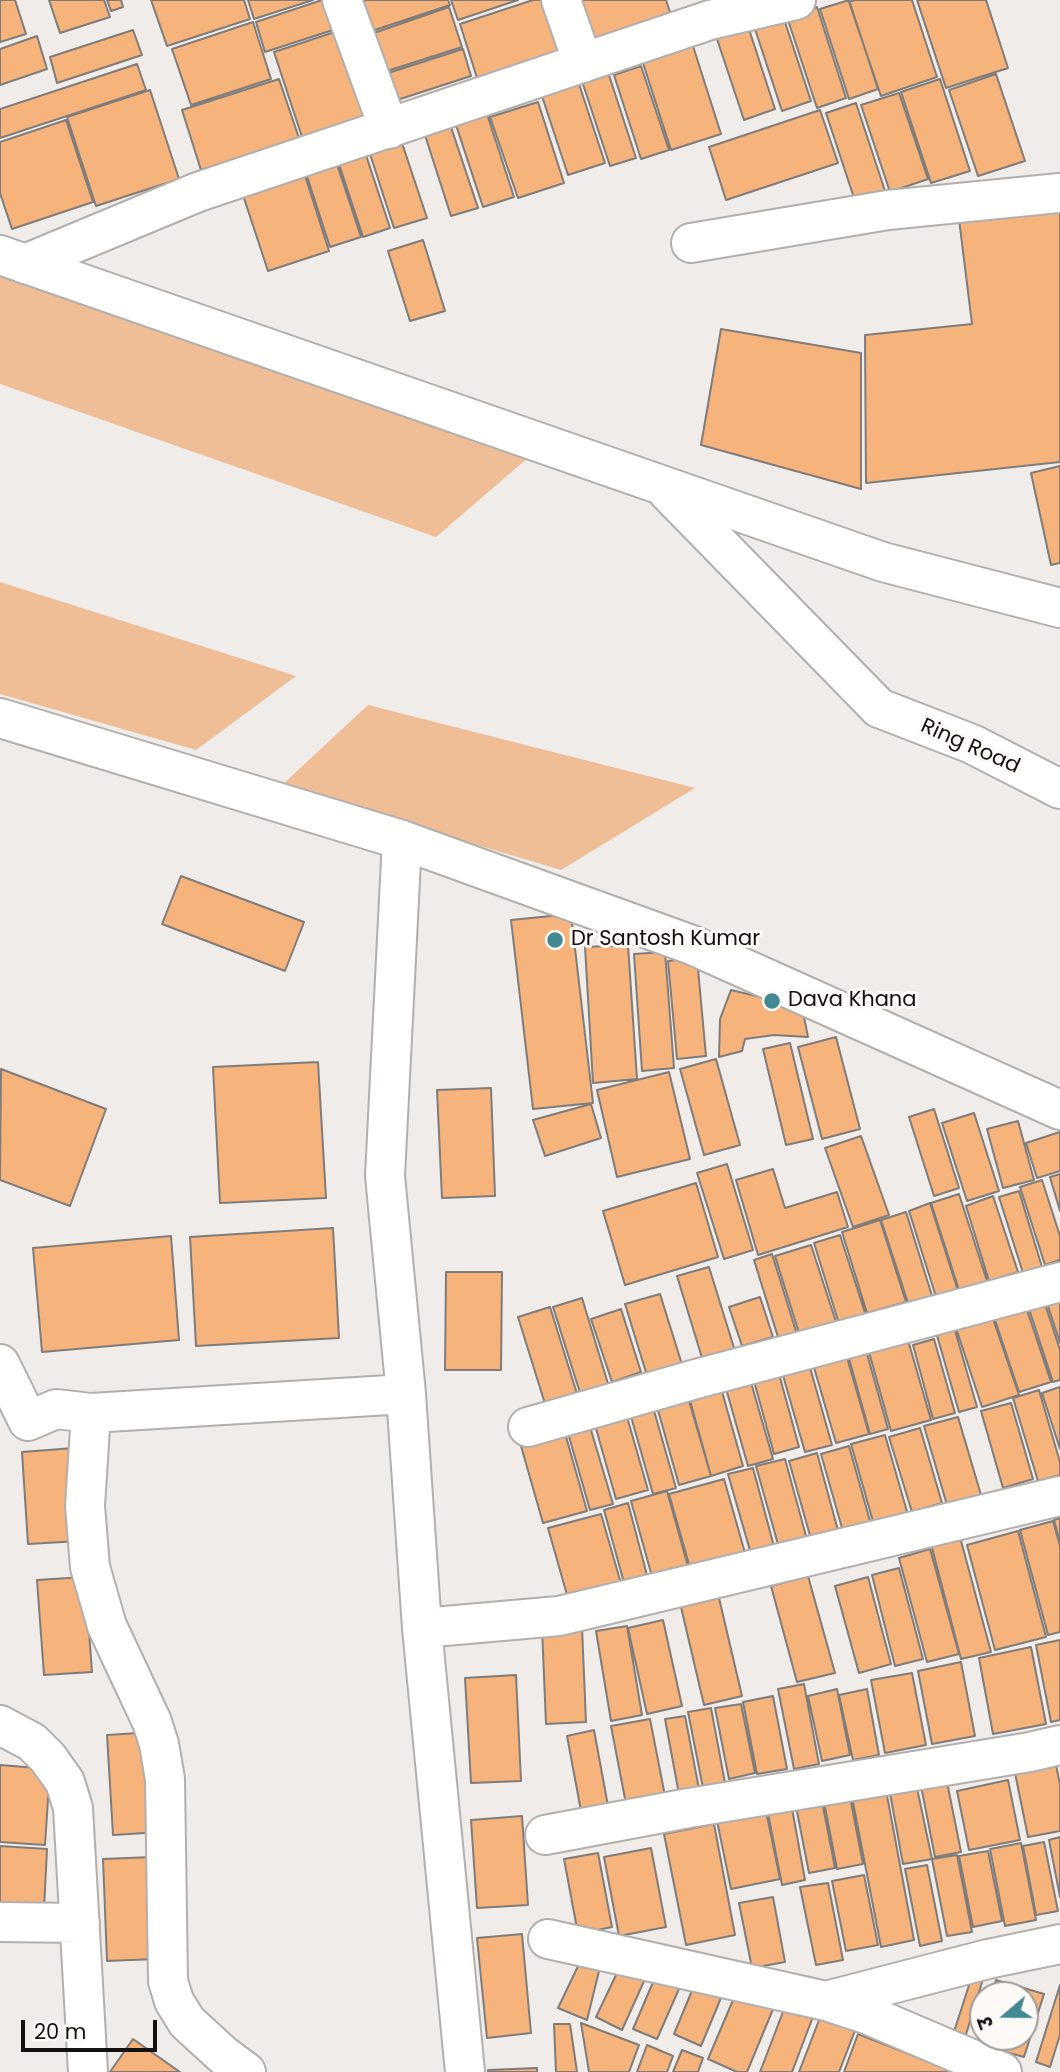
<!DOCTYPE html>
<meta charset="utf-8">
<style>
body{margin:0}
#map{position:relative;width:1060px;height:2072px;overflow:hidden;background:#efece9;font-family:Poppins,"Noto Sans Devanagari",sans-serif}
canvas{display:block}
.north{position:absolute;left:969px;top:1981px;width:70px;height:70px;box-sizing:border-box;background:#fcf9f6;border:2px solid #9e9c9a;border-radius:50%;rotate:250deg;font-size:19px;font-weight:700;line-height:28px;text-align:center;color:#121110}
.north::after{content:'';display:block;margin:auto;width:24px;height:32px;background:#438994;clip-path:polygon(50% 0,100% 100%,50% 72%,0 100%)}
.scale{position:absolute;left:21px;top:2020px;width:136px;height:32px;box-sizing:border-box;border:4px solid #121110;border-top:0;padding-left:9px;font-size:21px;line-height:24px;white-space:nowrap;color:#121110;-webkit-text-stroke:5px #fcf9f6;paint-order:stroke}
</style>
<div id="map">
<canvas width="1060" height="2072"></canvas>
<div class="north">उ</div>
<div class="scale">20 m</div>
</div>
<script>
const c = document.querySelector('canvas').getContext('2d');
c.lineJoin = 'round';
function paint(path, color) {
  c.fillStyle = color;
  c.fill(path, 'evenodd');
}
function toPath(rows) {
  const path = new Path2D();
  for (const r of rows) {
    path.moveTo(r[0], r[1]);
    for (let i = 2; i < r.length; i += 2) path.lineTo(r[i], r[i + 1]);
  }
  return path;
}
function stroke(path, color, width, dash) {
  c.strokeStyle = color;
  c.lineWidth = width;
  c.lineCap = dash ? 'butt' : 'round';
  c.setLineDash(dash || []);
  c.stroke(path);
}
function label(font, color, halo, rows, align = 'center') {
  c.font = font + ' Poppins,sans-serif';
  c.lineWidth = 6;
  c.setLineDash([]);
  c.textBaseline = 'middle';
  c.strokeStyle = halo;
  c.fillStyle = color;
  for (const [text, x, y, turn = 0] of rows) {
    c.save();
    c.translate(x, y);
    c.rotate((+turn || 0) * Math.PI / 180);
    c.textAlign = isNaN(turn) ? turn : align;
    if (halo) c.strokeText(text, 0, 0);
    c.fillText(text, 0, 0);
    c.restore();
  }
}
paint(toPath([
 [0,254,544,444,436,537,0,384],
 [0,582,296,676,196,750,0,694],
 [368,705,695,788,561,870,281,786]
]), '#efbe97');
const building = toPath([
 [0,0,15,0,26,34,0,42,0,0],
 [49,0,104,0,110,17,60,33,49,0],
 [107,0,121,0,123,7,111,11,107,0],
 [151,0,244,0,250,19,167,46,151,0],
 [248,0,313,0,254,19,248,0],
 [322,0,327,0,336,29,265,52,256,22,322,0],
 [367,0,448,0,450,5,366,33,356,3,367,0],
 [451,0,518,0,458,20,451,0],
 [533,0,550,0,567,51,478,81,460,24,533,0],
 [569,0,666,0,673,21,585,49,569,0],
 [849,0,878,89,849,99,820,9,849,0],
 [855,0,912,0,937,77,881,96,849,2,855,0],
 [917,0,986,0,1008,68,946,88,917,0],
 [449,7,462,47,384,72,371,34,449,7],
 [817,7,846,98,817,108,787,17,817,7],
 [784,19,811,101,782,111,755,29,784,19],
 [253,22,271,79,191,105,172,49,253,22],
 [747,23,775,109,744,120,715,33,747,23],
 [347,28,377,122,305,146,274,52,347,28],
 [133,30,142,55,57,83,50,57,133,30],
 [37,36,47,69,0,85,0,49,37,36],
 [693,46,721,134,671,150,643,63,693,46],
 [463,49,471,76,391,102,382,75,463,49],
 [137,64,146,90,0,138,0,109,137,64],
 [641,66,669,150,641,159,614,75,641,66],
 [607,69,636,158,610,166,581,78,607,69],
 [996,74,1025,161,978,176,949,90,996,74],
 [576,75,605,163,568,175,539,87,576,75],
 [279,79,299,138,201,170,182,110,279,79],
 [940,79,970,171,931,183,901,92,940,79],
 [150,90,179,179,96,206,67,117,150,90],
 [899,93,928,179,890,192,861,105,899,93],
 [538,102,564,183,518,198,490,117,538,102],
 [856,103,886,194,856,204,826,113,856,103],
 [820,110,838,163,726,200,709,147,820,110],
 [487,114,514,197,483,207,456,125,487,114],
 [66,120,93,202,12,229,0,193,0,142,66,120],
 [450,124,478,208,451,216,424,132,450,124],
 [402,143,427,218,394,228,370,154,402,143],
 [365,152,390,228,363,237,338,161,365,152],
 [334,155,361,237,330,247,303,164,334,155],
 [302,166,329,251,268,271,240,186,302,166],
 [1060,206,1060,462,866,483,865,335,972,324,959,219,1060,206],
 [423,240,445,311,410,321,388,251,423,240],
 [721,329,861,353,861,489,701,445,721,329],
 [1060,466,1060,563,1051,565,1031,473,1060,466],
 [181,876,304,922,285,971,162,924,181,876],
 [571,914,593,1103,533,1109,511,920,571,914],
 [628,945,637,1079,593,1083,585,947,628,945],
 [665,952,674,1068,642,1071,634,954,665,952],
 [697,958,706,1056,677,1059,668,961,697,958],
 [731,990,802,1007,808,1037,774,1035,745,1039,742,1051,719,1057,720,1019,731,990],
 [836,1037,860,1129,822,1139,798,1047,836,1037],
 [790,1043,813,1139,786,1145,763,1049,790,1043],
 [716,1059,740,1145,704,1155,680,1069,716,1059],
 [318,1062,326,1198,220,1203,213,1067,318,1062],
 [1,1069,106,1109,70,1206,0,1180,1,1069],
 [669,1072,690,1159,617,1177,597,1090,669,1072],
 [491,1088,495,1196,442,1198,437,1090,491,1088],
 [591,1104,601,1138,545,1156,533,1120,591,1104],
 [934,1109,959,1188,934,1196,909,1117,934,1109],
 [974,1113,999,1191,967,1201,942,1123,974,1113],
 [1018,1121,1034,1180,1003,1188,987,1129,1018,1121],
 [1060,1132,1060,1171,1037,1178,1026,1143,1060,1132],
 [861,1136,889,1215,853,1227,825,1148,861,1136],
 [727,1164,753,1250,724,1259,697,1173,727,1164],
 [773,1169,785,1208,837,1192,848,1227,758,1255,736,1180,773,1169],
 [1060,1174,1060,1211,1050,1177,1060,1174],
 [1042,1180,1060,1236,1060,1260,1045,1265,1020,1187,1042,1180],
 [696,1183,718,1257,625,1285,603,1211,696,1183],
 [1019,1191,1042,1267,1023,1273,999,1197,1019,1191],
 [959,1194,987,1281,959,1290,931,1203,959,1194],
 [993,1196,1018,1272,989,1281,966,1206,993,1196],
 [930,1203,959,1294,937,1300,909,1211,930,1203],
 [906,1212,933,1299,909,1306,881,1220,906,1212],
 [880,1220,906,1302,867,1313,842,1232,880,1220],
 [333,1228,339,1338,196,1346,190,1237,333,1228],
 [840,1235,867,1319,840,1327,814,1243,840,1235],
 [171,1236,179,1340,42,1352,33,1248,171,1236],
 [811,1245,837,1325,800,1336,775,1256,811,1245],
 [772,1254,800,1344,782,1350,754,1260,772,1254],
 [709,1267,735,1351,703,1361,677,1276,709,1267],
 [446,1272,502,1272,501,1370,445,1370,446,1272],
 [660,1294,684,1371,649,1382,625,1304,660,1294],
 [1060,1296,1060,1343,1046,1300,1060,1296],
 [760,1297,773,1337,742,1346,729,1307,760,1297],
 [582,1298,609,1387,581,1396,553,1307,582,1298],
 [1045,1304,1060,1350,1060,1380,1053,1382,1029,1309,1045,1304],
 [550,1307,578,1397,546,1407,518,1317,550,1307],
 [1026,1307,1051,1382,1019,1392,994,1317,1026,1307],
 [621,1309,641,1372,612,1382,591,1319,621,1309],
 [991,1313,1019,1395,982,1407,955,1325,991,1313],
 [954,1327,977,1407,959,1412,936,1332,954,1327],
 [934,1339,955,1413,933,1419,913,1345,934,1339],
 [908,1340,931,1420,891,1431,869,1352,908,1340],
 [866,1350,888,1429,870,1434,848,1355,866,1350],
 [846,1354,869,1434,836,1443,813,1364,846,1354],
 [809,1364,832,1445,805,1452,782,1372,809,1364],
 [779,1374,799,1447,774,1454,754,1381,779,1374],
 [750,1379,773,1459,748,1466,725,1385,750,1379],
 [1060,1387,1060,1449,1042,1393,1060,1387],
 [721,1388,743,1466,711,1476,689,1397,721,1388],
 [1039,1390,1060,1462,1060,1475,1038,1481,1013,1398,1039,1390],
 [687,1394,711,1476,679,1485,656,1403,687,1394],
 [651,1400,676,1488,653,1494,628,1406,651,1400],
 [1011,1403,1033,1479,1003,1488,981,1411,1011,1403],
 [625,1410,648,1490,616,1499,593,1418,625,1410],
 [958,1417,981,1495,947,1505,924,1426,958,1417],
 [588,1420,613,1504,590,1510,566,1426,588,1420],
 [920,1428,942,1503,912,1512,889,1437,920,1428],
 [565,1433,587,1511,543,1523,521,1446,565,1433],
 [885,1435,908,1515,874,1525,851,1444,885,1435],
 [849,1446,872,1528,844,1535,821,1454,849,1446],
 [74,1448,80,1541,28,1544,22,1452,74,1448],
 [817,1453,840,1538,813,1546,789,1461,817,1453],
 [785,1459,809,1547,781,1555,756,1466,785,1459],
 [753,1468,776,1554,753,1561,728,1474,753,1468],
 [724,1479,747,1560,692,1575,669,1494,724,1479],
 [667,1491,689,1570,653,1580,631,1501,667,1491],
 [628,1503,649,1583,626,1590,604,1510,628,1503],
 [601,1514,624,1594,571,1609,548,1528,601,1514],
 [1060,1518,1060,1543,1054,1520,1060,1518],
 [1053,1521,1060,1546,1060,1632,1048,1635,1020,1530,1053,1521],
 [1018,1531,1046,1637,995,1650,967,1545,1018,1531],
 [960,1537,991,1652,961,1659,931,1544,960,1537],
 [930,1549,959,1654,927,1662,899,1558,930,1549],
 [899,1568,923,1659,895,1666,872,1575,899,1568],
 [808,1576,835,1673,797,1682,771,1586,808,1576],
 [85,1577,92,1672,44,1675,37,1580,85,1577],
 [868,1577,891,1664,859,1673,835,1586,868,1577],
 [719,1598,742,1696,704,1705,681,1607,719,1598],
 [663,1620,682,1706,647,1714,628,1628,663,1620],
 [627,1626,642,1715,611,1721,596,1631,627,1626],
 [582,1627,586,1722,546,1724,542,1628,582,1627],
 [1060,1640,1060,1720,1051,1722,1036,1645,1060,1640],
 [1031,1647,1046,1724,993,1734,979,1658,1031,1647],
 [961,1662,975,1736,932,1744,918,1671,961,1662],
 [912,1673,926,1745,885,1753,871,1680,912,1673],
 [516,1675,521,1781,471,1783,465,1678,516,1675],
 [804,1684,819,1764,794,1769,778,1689,804,1684],
 [837,1689,850,1755,822,1761,808,1696,837,1689],
 [867,1689,879,1755,853,1760,839,1695,867,1689],
 [773,1696,787,1769,757,1774,743,1702,773,1696],
 [741,1704,755,1773,729,1779,715,1708,741,1704],
 [711,1708,725,1783,703,1788,688,1712,711,1708],
 [685,1716,699,1789,679,1794,665,1719,685,1716],
 [650,1719,665,1796,626,1804,611,1726,650,1719],
 [594,1730,608,1806,581,1811,567,1736,594,1730],
 [154,1732,161,1832,113,1835,107,1735,154,1732],
 [0,1765,50,1769,45,1845,0,1842,0,1765],
 [1056,1765,1060,1784,1060,1831,1028,1837,1015,1773,1056,1765],
 [1008,1780,1020,1840,969,1850,957,1791,1008,1780],
 [947,1782,961,1852,935,1857,921,1786,947,1782],
 [917,1788,932,1859,903,1864,890,1793,917,1788],
 [886,1790,914,1940,881,1947,852,1797,886,1790],
 [820,1791,835,1868,809,1873,794,1796,820,1791],
 [850,1797,863,1864,837,1869,824,1802,850,1797],
 [791,1803,805,1880,782,1885,767,1808,791,1803],
 [765,1806,780,1879,731,1889,716,1816,765,1806],
 [522,1816,528,1905,477,1908,471,1820,522,1816],
 [714,1824,735,1935,686,1945,664,1834,714,1824],
 [1060,1837,1060,1897,1049,1840,1060,1837],
 [1044,1842,1058,1911,1036,1915,1023,1846,1044,1842],
 [1021,1843,1036,1920,1005,1926,990,1849,1021,1843],
 [0,1846,47,1849,44,1910,0,1907,0,1846],
 [651,1848,666,1927,619,1936,604,1857,651,1848],
 [988,1851,1002,1921,973,1927,959,1856,988,1851],
 [598,1853,612,1927,578,1934,564,1859,598,1853],
 [957,1855,972,1932,947,1936,932,1859,957,1855],
 [152,1857,157,1959,107,1961,103,1859,152,1857],
 [927,1865,942,1941,920,1946,905,1869,927,1865],
 [864,1875,878,1945,846,1951,832,1881,864,1875],
 [828,1883,843,1960,816,1965,800,1887,828,1883],
 [773,1897,785,1962,752,1968,739,1903,773,1897],
 [522,1934,531,2033,487,2038,477,1938,522,1934],
 [580,1962,600,1967,587,2020,558,2008,580,1962],
 [617,1973,645,1979,622,2030,596,2017,617,1973],
 [972,1976,983,1979,964,2041,952,2038,972,1976],
 [654,1980,682,1982,657,2039,633,2029,654,1980],
 [996,1980,1012,1985,1009,1995,991,1995,996,1980],
 [696,1981,723,1993,701,2046,674,2034,696,1981],
 [1060,1985,1060,2035,1050,2067,1036,2062,1060,1985],
 [739,1986,776,2002,747,2072,737,2072,708,2059,739,1986],
 [1017,1986,1044,1994,1024,2057,998,2050,1002,2037,1025,2037,1025,1995,1015,1995,1017,1986],
 [786,2004,814,2014,792,2072,760,2072,786,2004],
 [821,2015,856,2028,839,2072,799,2072,821,2015],
 [983,2021,983,2037,996,2037,990,2058,974,2052,983,2021],
 [581,2023,639,2045,629,2072,589,2072,581,2023],
 [554,2024,570,2024,577,2072,556,2072,554,2024],
 [858,2034,955,2072,844,2072,858,2034],
 [133,2039,180,2072,110,2072,133,2039],
 [647,2045,673,2056,667,2072,637,2072,647,2045],
 [682,2050,703,2058,698,2072,673,2072,682,2050],
 [537,2068,537,2072,488,2072,488,2070,537,2068]
]);
paint(building, '#f6b37c');
stroke(building, '#7f7c7a', 2);
const minor = toPath([
 [342,0,389,129],
 [561,0,583,63],
 [691,243,888,210,1060,193],
 [25,264,198,192,710,20,796,0],
 [402,840,385,1176,406,1394],
 [0,1364,28,1421,56,1409,91,1413,406,1394,422,1628,465,2072],
 [91,1413,85,1506,90,1567,107,1626,152,1722,159,1744,165,1779,168,1981,174,2001,187,2022,223,2055,246,2072],
 [528,1427,696,1379,1060,1282],
 [422,1628,559,1616,1060,1496],
 [0,1725,32,1742,48,1758,65,1782,73,1808,88,2072],
 [545,1835,689,1808,1030,1752,1060,1745],
 [0,1922,80,1923],
 [548,1939,826,2001,866,2014,1002,2072],
 [826,2001,988,1959,1060,1944]
]);
const tertiary = toPath([
 [0,255,883,562,1060,608],
 [667,491,879,708],
 [0,718,402,840,692,945,1060,1110]
]);
const primary = toPath([
 [879,708,972,744,1060,789]
]);
stroke(minor, '#b2afad', 42);
stroke(tertiary, '#b2afad', 42);
stroke(primary, '#b2afad', 42);
stroke(minor, '#fff', 38);
stroke(tertiary, '#fff', 38);
stroke(primary, '#fff', 38);
for (const [x, y, r, color] of [
 [555,940,9,"#438994"],
 [772,1001,9,"#438994"]
]) {
  const dot = new Path2D();
  dot.arc(x, y, r, 0, 2 * Math.PI);
  c.fillStyle = color;
  c.fill(dot);
  stroke(dot, '#fcf9f6', 2.5);
}
label('21px', '#121110', '#fcf9f6', [
 ["Ring Road",970,747,24]
]);
label('21px', '#121110', '#fcf9f6', [
 ["Dr Santosh Kumar",571,940],
 ["Dava Khana",788,1001]
], 'left');
</script>
